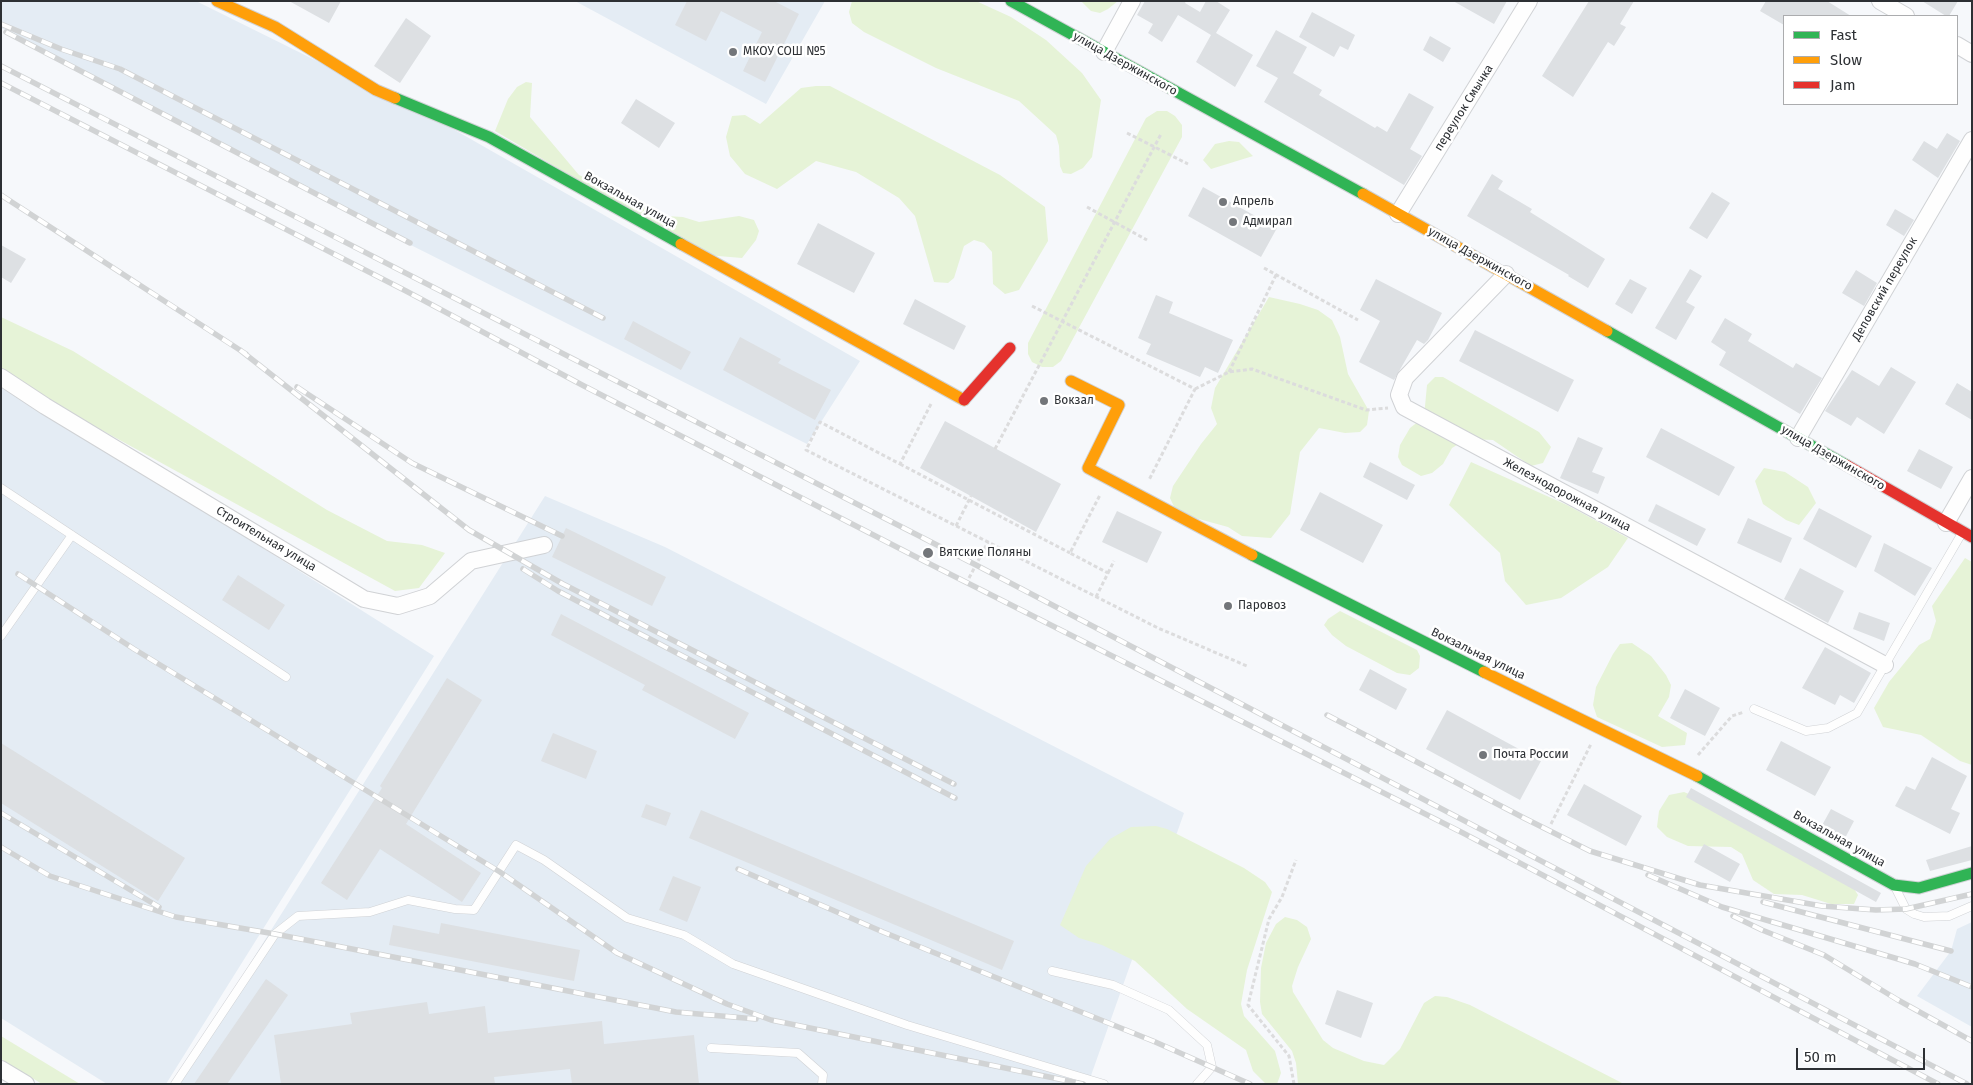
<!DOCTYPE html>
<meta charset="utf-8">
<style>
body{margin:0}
#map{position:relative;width:1973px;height:1085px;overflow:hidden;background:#f6f8fb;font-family:"Fira Sans",sans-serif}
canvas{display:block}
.frame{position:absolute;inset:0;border:2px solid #2d3034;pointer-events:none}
.legend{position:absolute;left:1783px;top:15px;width:175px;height:90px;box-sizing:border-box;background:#fff;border:1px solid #abacae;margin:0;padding:6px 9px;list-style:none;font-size:15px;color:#2d3034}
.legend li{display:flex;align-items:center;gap:10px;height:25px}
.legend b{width:25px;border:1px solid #abacae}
.scale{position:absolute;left:1796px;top:1048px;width:129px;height:22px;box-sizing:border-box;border:2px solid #2d3034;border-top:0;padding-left:6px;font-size:15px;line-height:18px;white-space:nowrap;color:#2d3034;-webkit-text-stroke:4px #fff;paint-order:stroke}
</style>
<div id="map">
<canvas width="1973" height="1085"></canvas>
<div class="frame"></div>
<ul class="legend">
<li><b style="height:6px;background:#30b455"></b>Fast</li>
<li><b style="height:6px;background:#ff9f0a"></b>Slow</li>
<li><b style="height:6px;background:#e5322d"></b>Jam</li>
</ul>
<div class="scale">50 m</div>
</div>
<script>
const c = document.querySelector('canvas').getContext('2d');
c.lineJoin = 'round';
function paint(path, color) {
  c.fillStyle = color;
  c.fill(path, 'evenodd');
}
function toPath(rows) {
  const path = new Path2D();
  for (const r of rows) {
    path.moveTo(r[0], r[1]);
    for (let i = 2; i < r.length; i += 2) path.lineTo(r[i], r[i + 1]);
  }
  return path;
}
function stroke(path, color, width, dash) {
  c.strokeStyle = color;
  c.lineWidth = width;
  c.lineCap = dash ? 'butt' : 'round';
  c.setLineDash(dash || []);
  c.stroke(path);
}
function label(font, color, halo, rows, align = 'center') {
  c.font = font + ' "Fira Sans",sans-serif';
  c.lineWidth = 5;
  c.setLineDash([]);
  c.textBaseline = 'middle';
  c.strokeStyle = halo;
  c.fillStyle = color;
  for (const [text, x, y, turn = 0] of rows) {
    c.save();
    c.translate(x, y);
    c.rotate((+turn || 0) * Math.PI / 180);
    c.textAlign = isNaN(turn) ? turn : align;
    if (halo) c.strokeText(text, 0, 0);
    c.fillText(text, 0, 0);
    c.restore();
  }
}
paint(toPath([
 [1,1,196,1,446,125,860,361,807,444,353,216,1,28],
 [575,1,825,1,766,104],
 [1,383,434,656,166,1084,107,1084,1,1018],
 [545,496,665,547,1184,813,1088,1084,174,1084],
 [1972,922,1972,1027,1917,996,1951,951,1957,929]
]), '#e4ecf4');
paint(toPath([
 [852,1,976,1,1011,17,1046,40,1082,73,1101,100,1092,157,1083,168,1071,174,1063,173,1060,166,1059,146,1056,135,1019,101,936,68,864,32,852,23,849,12],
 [1081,1,1118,1,1108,9,1100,13,1091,11],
 [526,82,532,83,530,117,579,175,666,216,683,217,699,222,739,216,754,220,759,231,756,240,742,258,706,255,495,131,508,99,517,87],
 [816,86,830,86,1000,175,1045,207,1048,241,1019,290,1005,294,993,284,992,252,984,243,974,240,964,246,954,278,948,283,934,282,915,216,899,198,856,172,816,161,777,189,745,174,730,156,726,137,732,116,745,115,760,124,801,88],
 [1157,111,1167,111,1175,116,1182,125,1182,137,1061,361,1053,367,1042,367,1032,362,1028,354,1028,343,1146,118],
 [1229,141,1239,142,1253,156,1211,169,1203,160,1215,144],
 [1269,297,1300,304,1318,310,1332,320,1340,337,1348,374,1369,411,1367,425,1360,432,1345,433,1319,428,1300,452,1290,514,1271,538,1242,536,1228,527,1177,513,1170,498,1173,486,1201,444,1217,424,1211,408,1215,388],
 [1,317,73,351,327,510,387,541,422,545,445,553,419,588,395,591,1,375],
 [1435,377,1443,377,1539,432,1551,447,1543,463,1531,466,1493,440,1467,439,1452,448,1443,464,1432,473,1421,476,1402,465,1398,457,1400,445,1410,428,1424,417,1427,385],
 [1471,462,1567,505,1628,538,1608,567,1561,598,1526,605,1505,581,1500,553,1449,505],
 [1764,468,1785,472,1808,487,1816,503,1799,525,1786,520,1763,504,1755,481],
 [1965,558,1972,562,1972,765,1960,761,1921,735,1883,727,1874,708,1889,682,1919,645,1930,639,1936,621,1932,606],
 [1340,611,1417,650,1420,656,1419,668,1410,675,1397,673,1346,646,1332,635,1324,625,1328,619],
 [1632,643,1651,656,1666,675,1671,685,1669,697,1658,716,1687,733,1685,745,1662,747,1597,717,1593,705,1596,687,1613,654,1620,644],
 [1684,792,1718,806,1776,835,1851,884,1858,895,1854,904,1831,904,1802,895,1774,894,1753,880,1742,854,1731,847,1688,846,1667,837,1657,827,1659,811,1669,795],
 [1156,826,1167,829,1244,868,1265,882,1272,892,1247,970,1241,1004,1244,1016,1275,1051,1281,1073,1277,1084,1266,1084,1253,1071,1246,1050,1187,1009,1135,961,1102,945,1079,938,1060,925,1086,866,1110,839,1131,827],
 [1285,917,1297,920,1307,927,1311,939,1298,967,1292,986,1293,992,1323,1040,1333,1048,1364,1061,1384,1065,1400,1049,1424,1003,1435,996,1447,997,1470,1005,1624,1084,1298,1084,1296,1063,1292,1051,1262,1014,1260,1002,1261,968,1266,943,1276,924],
 [1,1036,80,1084,42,1084,1,1059]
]), '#e6f3d7');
paint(toPath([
 [289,1,341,1,329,23],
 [687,1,774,1,799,14,765,82,743,71,762,32,721,11,706,41,675,25],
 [1145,1,1186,1,1185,3,1200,12,1206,1,1216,1,1230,10,1216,33,1253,55,1235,87,1196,62,1211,35,1178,15,1162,42,1148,33,1153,24,1137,15],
 [1453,1,1507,1,1494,24],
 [1589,1,1634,1,1620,24,1626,27,1614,46,1608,42,1573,97,1542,76],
 [1766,1,1827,1,1851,16,1784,16,1784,25,1760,11],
 [1922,1,1958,1,1949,16,1946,16],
 [1312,12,1355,35,1348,50,1340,46,1334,57,1299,37],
 [406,18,431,36,400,83,374,66],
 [1276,30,1307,47,1293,73,1322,90,1319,95,1375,128,1377,126,1387,132,1409,93,1434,107,1410,149,1422,156,1404,185,1264,102,1278,78,1256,66],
 [1430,36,1451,48,1443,62,1423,50],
 [636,99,675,123,659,148,621,123],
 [1947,133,1960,141,1938,178,1912,160,1924,141,1937,149],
 [1492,174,1503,181,1498,189,1532,209,1530,212,1605,259,1588,288,1568,276,1569,275,1467,216],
 [1203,187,1277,228,1261,257,1188,216],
 [1712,192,1730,203,1707,239,1689,228],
 [1895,209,1914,220,1904,236,1886,225],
 [818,223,875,253,854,293,797,264],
 [1,245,26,259,11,283,1,277],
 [1690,269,1702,276,1686,302,1695,307,1676,340,1655,328],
 [1856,270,1877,283,1864,306,1842,293],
 [1376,279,1442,313,1428,340,1424,344,1417,340,1394,380,1359,362,1380,321,1360,310],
 [1630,279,1647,288,1632,314,1615,304],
 [1156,295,1173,302,1169,313,1233,340,1218,373,1205,367,1200,377,1146,354,1151,344,1138,338],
 [915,299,966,326,954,350,903,324],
 [1725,318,1752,334,1748,341,1793,368,1796,363,1822,378,1800,414,1719,365,1726,352,1711,342],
 [633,321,691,352,681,370,624,339],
 [1475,330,1574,380,1558,412,1459,361],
 [740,337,781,359,778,363,831,390,815,420,723,370],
 [1891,367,1916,382,1884,434,1857,417,1851,426,1825,411,1852,370,1879,386],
 [1957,383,1972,392,1972,420,1945,404],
 [945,421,1061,484,1036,532,920,468],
 [1661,428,1735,467,1719,496,1646,457],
 [1578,437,1603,448,1592,472,1605,477,1598,494,1560,478],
 [1919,449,1953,467,1941,489,1907,471],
 [1370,462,1415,485,1407,500,1363,477],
 [1320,492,1383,525,1363,563,1300,530],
 [1656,504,1706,529,1697,546,1648,521],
 [1819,508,1872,536,1856,568,1803,539],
 [1117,511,1162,532,1147,563,1102,542],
 [1748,518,1792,538,1781,563,1737,543],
 [566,528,666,577,652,606,552,557],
 [1884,543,1932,568,1915,596,1874,571],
 [1800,568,1844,591,1828,623,1784,599],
 [238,575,285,605,269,630,222,600],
 [1859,612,1890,623,1884,641,1853,629],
 [561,614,749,713,735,739,642,690,645,685,551,635],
 [1825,647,1871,673,1854,703,1840,695,1835,705,1802,688],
 [1370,669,1407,689,1396,710,1359,690],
 [447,678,482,700,406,824,481,873,462,902,380,849,347,900,321,883,382,788,380,786],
 [1685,689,1720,708,1705,736,1670,718],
 [1447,710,1541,761,1520,800,1426,749],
 [553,733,597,751,586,779,541,761],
 [1781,741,1831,767,1815,796,1766,770],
 [1,743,185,858,158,901,1,803],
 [1932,757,1967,776,1951,809,1960,813,1950,834,1895,806,1906,786,1915,790],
 [1584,784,1642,816,1626,846,1567,815],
 [1691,788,1881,893,1876,902,1686,797],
 [646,804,671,813,666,826,641,817],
 [1831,809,1854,821,1843,842,1820,829],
 [701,810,1014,941,1002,970,689,838],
 [1704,844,1740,864,1730,882,1694,862],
 [1972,846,1972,860,1930,871,1926,860],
 [673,876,701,887,687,922,659,910],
 [441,923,580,950,574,981,389,945,393,925,439,934],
 [266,979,288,995,227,1084,194,1084],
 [1337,990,1373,1003,1361,1038,1325,1024],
 [427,1002,429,1014,485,1006,488,1033,602,1021,604,1044,694,1035,699,1084,572,1084,570,1069,494,1077,495,1084,281,1084,274,1035,352,1024,350,1013]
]), '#dde0e3');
const lane = toPath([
 [1,488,286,677],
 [1,636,72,535],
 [1754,709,1806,731,1828,728,1857,713,1962,533],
 [1896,889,1906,909,1914,914,1924,917,1949,916,1972,906],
 [1052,971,1113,985,1169,1010,1207,1045,1212,1067,1197,1084],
 [711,1048,798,1053,823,1075,822,1084],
 [175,1084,275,934,298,916,370,912,408,900,455,909,474,910,516,845,544,860,627,918,684,935,733,964,907,1025,1104,1084]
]);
const street = toPath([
 [1880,1,1906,16],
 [1957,45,1972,54],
 [1104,52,1132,1],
 [1398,214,1529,1],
 [1506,274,1405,378,1399,395,1404,407,1885,665],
 [1,377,45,406,364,599,398,606,430,596,471,561,544,545],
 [1798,438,1972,140],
 [1946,523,1972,478],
 [1,1069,26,1084]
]);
const fast = toPath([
 [1011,1,1363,194],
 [395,98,489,137,681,244],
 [1607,331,1846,465],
 [1252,555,1484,672],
 [1697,776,1894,885,1919,888,1972,873]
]);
const slow = toPath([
 [217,1,275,27,376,90,395,98],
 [1363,194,1607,331],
 [681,244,964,400],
 [1071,381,1119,405,1088,468,1252,555],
 [1484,672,1697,776]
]);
const jam = toPath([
 [964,400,1010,348],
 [1846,465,1972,537]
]);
stroke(lane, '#d0d2d5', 9);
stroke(street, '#d0d2d5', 18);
stroke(fast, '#d0d2d5', 13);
stroke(slow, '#d0d2d5', 13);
stroke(jam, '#d0d2d5', 13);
stroke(toPath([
 [1127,133,1188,164],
 [1087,207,1147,240],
 [1264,268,1358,320],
 [1032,306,1195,389,1149,480],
 [1229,372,1276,275],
 [1195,389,1229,372,1252,369,1366,410,1388,408],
 [931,404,900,464,820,422,806,450,1158,628,1247,666],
 [995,449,1161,134],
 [900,464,1070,553],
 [1108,573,1114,561],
 [969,578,988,542],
 [1096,597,1108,573,1070,553,1100,495],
 [1698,755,1732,716,1744,712],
 [1551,824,1591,744],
 [1294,1084,1289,1056,1248,1005,1269,919,1282,897,1296,860]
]), '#dcdcdd', 3, [4, 2.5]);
stroke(lane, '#fefefe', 8);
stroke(street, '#fefefe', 16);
stroke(fast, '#30b455', 11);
stroke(slow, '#ff9f0a', 11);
stroke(jam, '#e5322d', 11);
const rail = toPath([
 [1,24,61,49,120,69,603,318],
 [6,32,410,243],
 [1,66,976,565,1967,1084],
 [1,83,406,291,584,386,924,561,1463,833,1938,1084],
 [1,195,246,354],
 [240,350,469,530,563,584,954,784],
 [297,387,412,463,562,536],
 [523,569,558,591,955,798],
 [18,574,134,649,500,872,617,953,727,1004,771,1020,1083,1084],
 [1327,715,1524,818,1590,851,1700,885,1822,906,1876,910,1906,909,1972,894],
 [1,813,159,907],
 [1,847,50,876,176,917,275,934,676,1012,756,1019],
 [738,869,883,932,1153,1041,1250,1084],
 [1648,875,1722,907,1915,964,1972,987],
 [1763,902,1951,951],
 [1733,916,1762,930,1824,955,1898,1000,1972,1041]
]);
stroke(rail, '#d1d3d4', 5.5);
stroke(rail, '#fff', 4, [11]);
stroke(toPath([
 [956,526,971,496]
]), '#dcdcdd', 3, [4, 2.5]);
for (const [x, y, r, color] of [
 [733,52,5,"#73767a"],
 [1223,202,5,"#73767a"],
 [1233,222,5,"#73767a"],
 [1044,401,5,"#73767a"],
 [928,553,6,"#73767a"],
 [1228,606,5,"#73767a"],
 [1483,755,5,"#73767a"]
]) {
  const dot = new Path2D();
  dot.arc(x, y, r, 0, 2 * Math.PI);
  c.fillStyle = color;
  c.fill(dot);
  stroke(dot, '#fff', 2);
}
label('12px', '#2d3034', '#fff', [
 ["МКОУ СОШ №5",743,52],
 ["Апрель",1233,202],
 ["Адмирал",1243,222],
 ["Вокзал",1054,401],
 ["Вятские Поляны",939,553],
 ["Паровоз",1238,606],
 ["Почта России",1493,755]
], 'left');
label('12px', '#2d3034', '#fff', [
 ["улица Дзержинского",1125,64,29],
 ["переулок Смычка",1464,108,-58],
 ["Вокзальная улица",630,200,29],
 ["улица Дзержинского",1480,259,29],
 ["Деповский переулок",1885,289,-60],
 ["улица Дзержинского",1833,458,30],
 ["Железнодорожная улица",1567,495,28],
 ["Строительная улица",266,539,31],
 ["Вокзальная улица",1478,654,26],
 ["Вокзальная улица",1839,839,29]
]);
</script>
